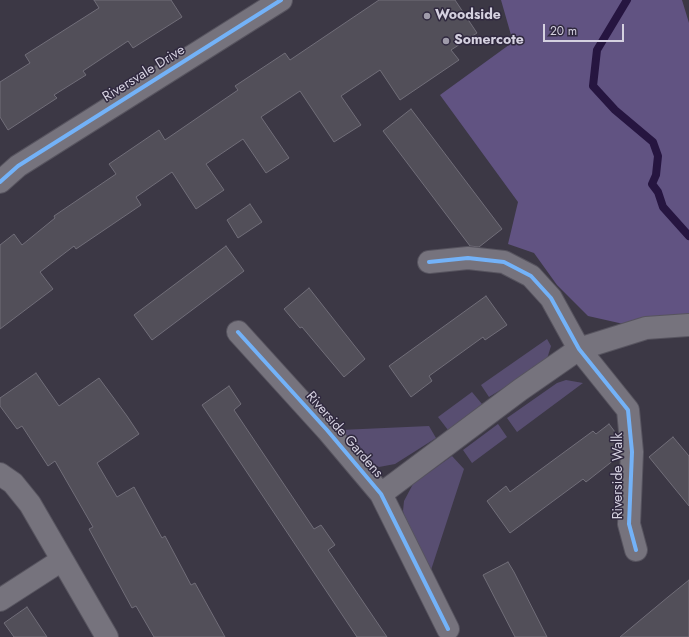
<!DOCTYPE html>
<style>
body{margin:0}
#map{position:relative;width:689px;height:637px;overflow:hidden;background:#3c3845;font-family:Jost,sans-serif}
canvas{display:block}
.scale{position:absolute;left:543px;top:24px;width:81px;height:18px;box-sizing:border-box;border:2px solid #d5d1e0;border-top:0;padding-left:5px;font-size:12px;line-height:14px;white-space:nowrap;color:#d5d1e0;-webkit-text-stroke:3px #30293f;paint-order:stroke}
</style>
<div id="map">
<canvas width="689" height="637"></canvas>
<div class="scale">20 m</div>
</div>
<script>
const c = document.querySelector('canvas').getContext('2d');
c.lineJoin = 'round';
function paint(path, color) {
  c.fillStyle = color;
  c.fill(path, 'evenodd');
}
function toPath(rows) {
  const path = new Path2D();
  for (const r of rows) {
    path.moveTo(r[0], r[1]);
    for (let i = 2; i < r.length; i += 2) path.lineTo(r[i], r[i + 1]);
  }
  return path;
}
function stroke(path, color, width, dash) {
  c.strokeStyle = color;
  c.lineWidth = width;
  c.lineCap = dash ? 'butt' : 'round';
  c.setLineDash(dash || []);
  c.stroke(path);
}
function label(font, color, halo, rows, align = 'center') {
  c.font = font + ' Jost,sans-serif';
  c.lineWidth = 3;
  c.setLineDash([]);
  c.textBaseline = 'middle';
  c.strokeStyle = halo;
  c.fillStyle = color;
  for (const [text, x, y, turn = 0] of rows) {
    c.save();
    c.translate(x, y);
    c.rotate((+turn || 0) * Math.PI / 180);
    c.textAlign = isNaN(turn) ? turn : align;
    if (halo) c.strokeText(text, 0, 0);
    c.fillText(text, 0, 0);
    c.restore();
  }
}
paint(toPath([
 [547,339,551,346,546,362,489,397,481,385],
 [566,380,583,383,517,432,507,418,557,383],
 [472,392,482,404,448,430,438,417],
 [498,424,507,437,472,463,463,450],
 [429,426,436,438,395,464,379,467,363,458,340,430],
 [452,456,464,469,431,570,406,521,403,511,404,501,413,484]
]), '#584e71');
paint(toPath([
 [501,0,682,0,689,23,689,316,628,325,588,316,557,285,534,253,508,244,518,202,440,95,513,42]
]), '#615382');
stroke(toPath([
 [627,0,597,50,593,86,615,110,653,142,658,156,656,175,652,184,658,192,663,207,689,236]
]), '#261540', 8);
const building = toPath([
 [94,0,171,0,182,17,133,48,128,41,83,71,86,75,54,95,57,98,8,130,0,117,0,82,30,63,25,55,99,8,94,0],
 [379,0,455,0,477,33,451,50,459,60,400,100,380,70,341,96,361,125,334,142,300,91,261,117,289,158,266,173,243,139,206,164,224,190,196,209,172,172,136,197,141,205,76,249,74,246,40,272,53,289,0,329,0,245,14,234,22,245,55,218,54,216,116,174,109,164,159,130,165,140,238,90,235,86,285,53,290,60,379,0],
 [411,109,502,229,479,247,470,246,383,131,411,109],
 [250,204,262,222,238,238,227,220,250,204],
 [226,246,244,271,152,340,134,315,226,246],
 [309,288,365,359,344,377,302,327,300,328,284,309,309,288],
 [486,296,507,325,485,340,483,337,429,376,432,381,411,397,389,366,486,296],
 [36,373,59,406,99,378,127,416,139,434,97,463,117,497,134,487,162,538,165,536,191,585,195,583,225,637,154,637,136,606,132,608,89,529,93,527,55,461,48,466,22,426,17,429,0,406,0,398,36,373],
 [229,386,241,404,234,410,314,529,321,525,335,545,328,550,387,637,357,637,202,405,229,386],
 [609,424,618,436,619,456,586,482,583,479,510,533,487,501,506,486,510,492,593,431,596,434,609,424],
 [673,437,689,456,689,506,649,457,673,437],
 [508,562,514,572,547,637,515,637,483,575,508,562],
 [689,580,689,637,620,637,668,597,689,580],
 [27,607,47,637,14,637,4,623,27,607]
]);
paint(building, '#524f59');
stroke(building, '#716e79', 1);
const minor = toPath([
 [0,182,18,166,281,0],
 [429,262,468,258,504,262,531,276,551,298,579,349,628,410,632,452,629,524,636,550],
 [238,332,327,430,381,494,448,629],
 [0,474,13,483,30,504,107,637],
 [381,494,520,390,579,349,646,328,689,325],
 [0,600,62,560]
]);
stroke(minor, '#57545f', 24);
stroke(minor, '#76737d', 22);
stroke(toPath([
 [0,182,18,166,281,0],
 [429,262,468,258,504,262,531,276,551,298,579,349,628,410,632,452,629,524,636,550],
 [238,332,327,430,381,494,448,629]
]), '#73b2f8', 4);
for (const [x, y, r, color] of [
 [427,16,4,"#9f9baa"],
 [446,41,4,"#9f9baa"]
]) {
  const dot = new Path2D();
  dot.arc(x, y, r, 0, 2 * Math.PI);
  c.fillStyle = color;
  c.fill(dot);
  stroke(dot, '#30293f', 1.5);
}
label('bold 14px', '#d5d1e0', '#30293f', [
 ["Woodside",435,16],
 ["Somercote",454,41]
], 'left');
label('14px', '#d5d1e0', '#30293f', [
 ["Riversvale Drive",144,74,-32],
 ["Riverside Gardens",344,435,49],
 ["Riverside Walk",619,476,-90]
]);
</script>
